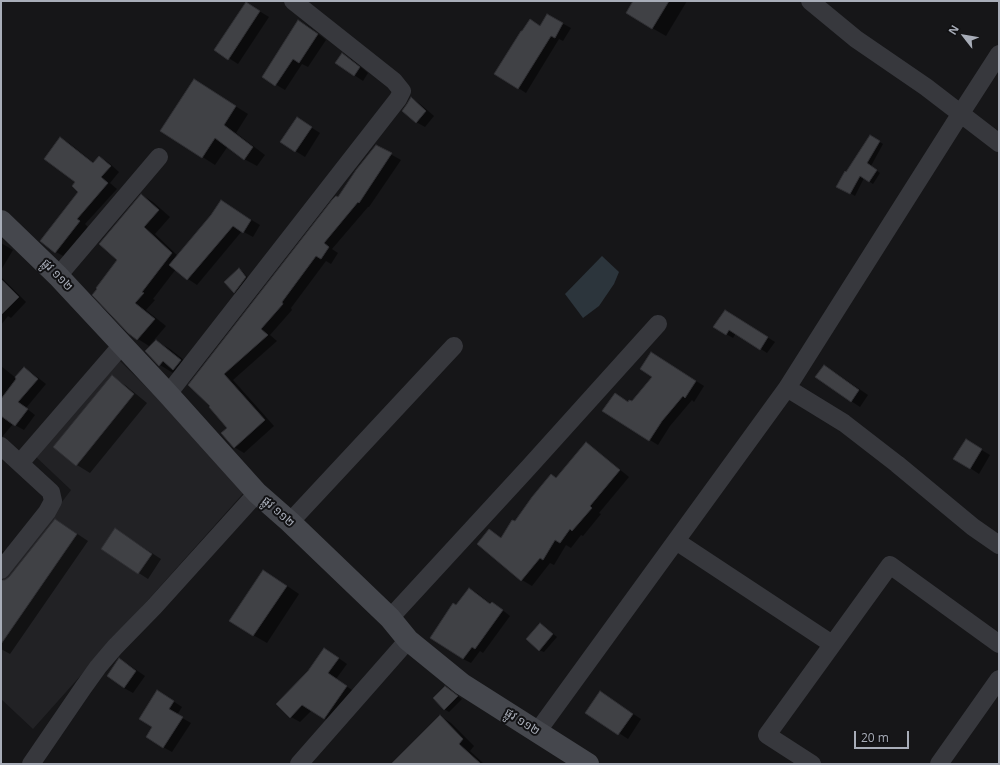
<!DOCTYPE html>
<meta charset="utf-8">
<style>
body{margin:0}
#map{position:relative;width:1000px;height:765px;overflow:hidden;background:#161618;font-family:"Open Sans",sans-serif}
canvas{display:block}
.frame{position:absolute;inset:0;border:2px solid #a8adb8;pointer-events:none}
.north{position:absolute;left:944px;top:16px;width:40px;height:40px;-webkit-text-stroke:3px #111113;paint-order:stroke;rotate:301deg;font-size:11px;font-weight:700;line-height:16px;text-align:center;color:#a8adb8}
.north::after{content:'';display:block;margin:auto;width:14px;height:18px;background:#a8adb8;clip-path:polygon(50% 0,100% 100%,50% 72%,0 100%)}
.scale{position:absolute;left:854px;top:731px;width:55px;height:18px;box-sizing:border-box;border:2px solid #a8adb8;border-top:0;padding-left:5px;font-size:12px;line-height:14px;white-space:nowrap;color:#a8adb8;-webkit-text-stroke:3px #111113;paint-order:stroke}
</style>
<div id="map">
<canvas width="1000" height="765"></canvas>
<div class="frame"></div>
<div class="north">N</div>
<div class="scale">20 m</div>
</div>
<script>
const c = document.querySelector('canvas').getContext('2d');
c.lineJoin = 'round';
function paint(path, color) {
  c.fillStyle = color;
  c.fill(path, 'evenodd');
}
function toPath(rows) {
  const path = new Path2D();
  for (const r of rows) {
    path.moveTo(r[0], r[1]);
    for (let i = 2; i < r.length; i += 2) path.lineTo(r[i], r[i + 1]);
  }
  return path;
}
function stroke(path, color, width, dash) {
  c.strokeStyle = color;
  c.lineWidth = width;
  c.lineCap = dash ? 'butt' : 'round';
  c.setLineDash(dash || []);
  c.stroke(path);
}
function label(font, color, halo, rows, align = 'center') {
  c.font = font + ' "Open Sans","Noto Sans Khmer",sans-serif';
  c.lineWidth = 4;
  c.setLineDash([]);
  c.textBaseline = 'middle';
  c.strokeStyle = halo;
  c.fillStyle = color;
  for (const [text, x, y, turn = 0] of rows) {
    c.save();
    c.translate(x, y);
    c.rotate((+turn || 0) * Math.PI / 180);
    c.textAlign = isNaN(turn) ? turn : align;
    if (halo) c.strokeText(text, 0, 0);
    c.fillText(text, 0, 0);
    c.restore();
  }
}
paint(toPath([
 [117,358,248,488,33,729,1,699,1,582,71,490,35,456]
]), '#222225');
paint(toPath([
 [602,256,619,272,614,284,599,306,583,318,565,294]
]), '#2c353c');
paint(toPath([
 [634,1,687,1,666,36,652,28],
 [256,9,269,17,238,64,216,50],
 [547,15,571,28,563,41,559,39,526,93,496,74,541,27],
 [299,21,308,26,326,40,308,67,302,64,285,90,263,77],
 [342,54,351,59,368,73,363,81,336,63],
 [207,88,248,114,236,133,265,155,257,166,244,159,228,146,215,165,162,131],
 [411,98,419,103,434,116,425,127,416,122],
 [306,124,320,133,305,157,281,142],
 [870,136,883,144,871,166,880,173,873,184,864,178,855,196,838,186],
 [60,138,69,143,94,163,99,157,108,162,119,172,110,183,117,189,85,224,88,227,65,257,56,252,41,241,80,191],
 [376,146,401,160,369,207,368,207,332,249,338,253,331,264,326,261,291,308,292,310,270,335,277,341,233,380,274,426,244,453,234,447,228,428,212,406,190,385,338,198],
 [142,195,153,202,170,217,155,234,178,256,230,207,260,225,253,237,242,231,197,285,188,279,176,269,153,299,155,300,146,310,166,326,149,346,138,339,118,260],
 [1,243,13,250,1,270],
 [239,269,243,272,250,280,238,294,234,292],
 [1,277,26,302,11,318,8,316,1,325],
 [732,315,775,342,767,353,736,333,733,338,726,334],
 [156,341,170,349,194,368,173,373,160,365],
 [660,358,704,386,694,402,692,400,670,426,658,445,603,411,615,394,629,402,632,403,654,376],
 [1,366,16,378,24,368,32,373,46,384,26,408,35,415,24,430,13,424,2,437],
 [833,371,868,395,860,407,851,401],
 [112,377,125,385,147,403,90,473,77,465],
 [586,444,596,450,629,477,599,513,601,514,583,536,581,535,571,548,566,545,554,565,550,563,532,586,522,580,490,530,502,538,515,523,557,479],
 [975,446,990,455,979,474,970,468],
 [55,520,67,527,88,541,10,654,1,649,1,550,14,558,2,576,3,581,5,581,10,577],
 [124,535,161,559,148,579,102,549],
 [277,579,299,594,267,643,253,635],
 [470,589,477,593,491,604,500,608,510,616,483,653,480,651,471,663,463,659,456,606],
 [540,624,544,626,557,637,544,652,539,650],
 [333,654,347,664,336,679,355,692,334,724,312,710,300,722,291,717],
 [120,660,129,665,145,676,133,693,124,688,108,676],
 [449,690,462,699,449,712,444,709],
 [600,692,641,719,628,739,587,712],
 [167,697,182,707,177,715,191,723,172,752,163,747,153,727],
 [440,716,451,723,474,746,470,751,484,764,392,764]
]), '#0007');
const building = toPath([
 [633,1,669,1,652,29,626,13,633,1],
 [246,2,260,11,228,60,214,50,246,2],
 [547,14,563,23,555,38,551,36,518,89,494,74,521,31,522,31,530,19,540,26,547,14],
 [298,20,318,34,299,63,293,59,275,86,262,77,298,20],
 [342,53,360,67,354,76,335,63,342,53],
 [194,79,236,106,224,125,253,147,244,160,215,138,202,158,160,131,194,79],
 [411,97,426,111,416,123,402,111,407,104,411,97],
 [297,117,312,127,295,152,280,142,297,117],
 [870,135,880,141,867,163,877,170,869,182,860,176,850,194,836,187,845,171,846,172,870,135],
 [60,137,93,163,99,156,111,166,101,177,108,183,77,219,80,221,55,253,40,241,78,192,72,186,75,182,44,159,60,137],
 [376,145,392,153,359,203,358,202,324,243,329,247,321,259,316,256,282,302,283,304,261,329,268,335,224,374,265,420,234,448,221,433,227,428,209,407,210,406,188,385,332,200,336,196,338,197,356,170,376,145],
 [141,194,159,210,144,227,172,253,142,292,144,293,135,303,155,319,137,340,128,333,92,295,97,289,96,288,117,260,99,244,141,194],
 [221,200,251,220,243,233,233,226,187,280,169,265,211,215,221,200],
 [239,268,246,277,234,293,224,282,239,268],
 [1,279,19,297,1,315,1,279],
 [725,310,768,337,760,350,729,330,726,335,713,327,725,310],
 [156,340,181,360,173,370,163,361,159,366,145,351,156,340],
 [651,352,696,381,685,398,683,396,662,421,649,441,602,411,615,393,628,402,629,400,632,401,652,377,640,369,651,352],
 [824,365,859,390,851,402,815,377,824,365],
 [24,367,38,379,18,402,28,409,15,426,1,416,1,399,16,379,15,377,24,367],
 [112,375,134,394,76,466,53,447,112,375],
 [966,439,982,449,970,469,953,459,966,439],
 [586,442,620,470,590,506,592,508,572,531,570,529,560,543,555,540,543,560,540,558,521,581,477,544,489,529,501,538,512,520,515,521,532,497,551,474,556,478,586,442],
 [55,519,77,534,1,644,1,580,5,580,9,577,55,519],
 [115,528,152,554,138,574,101,549,115,528],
 [263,570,287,586,253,636,229,621,263,570],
 [469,588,490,604,492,602,503,610,475,649,472,647,463,659,430,638,453,603,456,605,469,588],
 [540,623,553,634,539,651,526,639,540,623],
 [324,648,339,658,328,673,347,686,324,719,302,705,290,718,276,704,308,671,324,648],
 [119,658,136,671,124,688,107,676,119,658],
 [445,686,458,696,444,710,433,698,445,686],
 [157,690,174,701,169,709,183,717,163,748,146,737,152,727,139,719,157,690],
 [600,691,633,714,618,735,585,713,600,691],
 [440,715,463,739,459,744,481,764,391,764,440,715]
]);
paint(building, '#404145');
stroke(building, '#303034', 1);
stroke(toPath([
 [810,1,856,39,926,87,999,143],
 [58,276,159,157],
 [787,388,844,423,897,464,973,527,999,545],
 [168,394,398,99,402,91,394,81,293,1],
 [1,446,51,492,53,501,47,512,1,570],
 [20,463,122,345],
 [290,522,454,346],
 [676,541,832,644],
 [390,618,529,467,658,324],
 [537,732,787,388,961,113,999,54],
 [31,764,83,688,98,667,115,647,154,607,257,493],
 [299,764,408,640],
 [812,764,767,735,890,565,999,644],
 [939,764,999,679]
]), '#37383d', 18);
stroke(toPath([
 [1,221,58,276,168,394,257,493,290,522,390,618,408,640,462,684,588,764]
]), '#45474d', 22);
label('12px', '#a8adb8', '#111113', [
 ["ផ្លូវ ១១២",57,275,46],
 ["ផ្លូវ ១១២",278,512,42],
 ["ផ្លូវ ១១២",522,722,33]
]);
</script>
